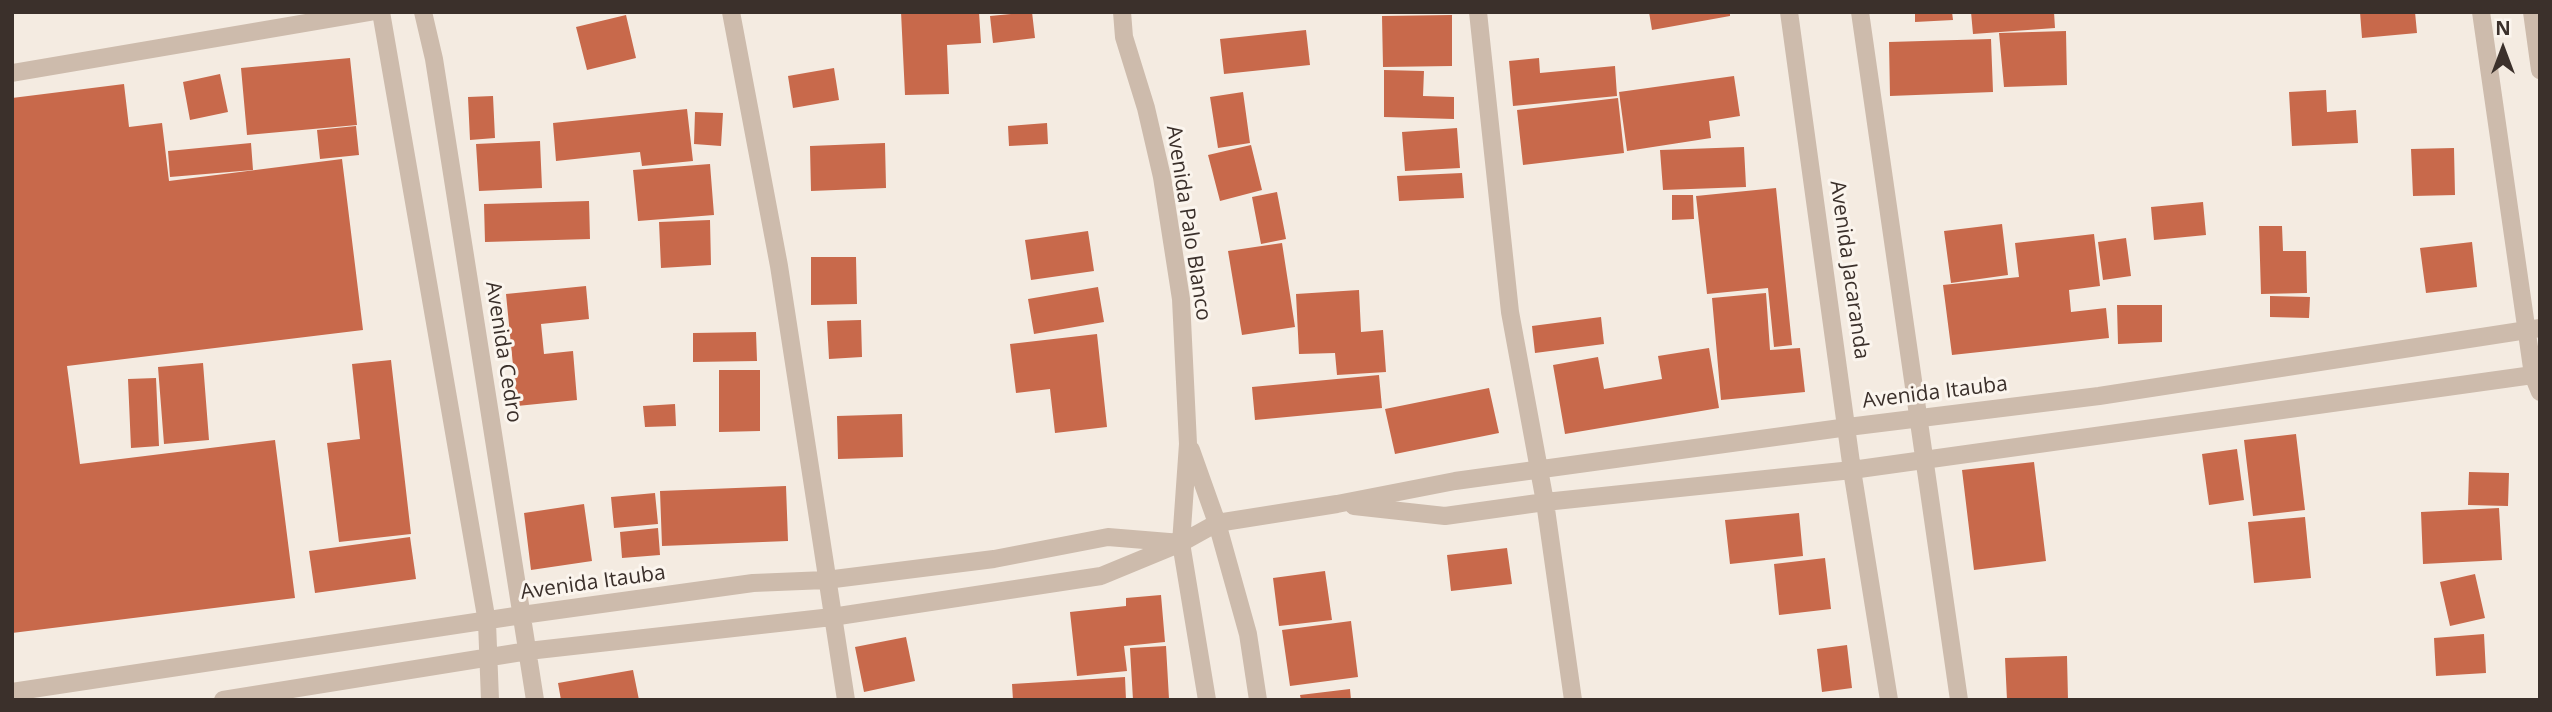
<!DOCTYPE html>
<style>
body{margin:0}
#map{position:relative;width:2552px;height:712px;overflow:hidden;background:#f4ebe1;font-family:"Open Sans",sans-serif}
canvas{display:block}
.frame{position:absolute;inset:0;border:14px solid #3b302b;pointer-events:none}
.north{position:absolute;left:2468px;top:14px;width:70px;height:70px;-webkit-text-stroke:5px #fbf5ee;paint-order:stroke;rotate:0deg;font-size:19px;font-weight:700;line-height:28px;text-align:center;color:#3b302b}
.north::after{content:'';display:block;margin:auto;width:24px;height:32px;background:#3b302b;clip-path:polygon(50% 0,100% 100%,50% 72%,0 100%)}
</style>
<div id="map">
<canvas width="2552" height="712"></canvas>
<div class="frame"></div>
<div class="north">N</div>
</div>
<script>
const c = document.querySelector('canvas').getContext('2d');
c.lineJoin = 'round';
function paint(path, color) {
  c.fillStyle = color;
  c.fill(path, 'evenodd');
}
function toPath(rows) {
  const path = new Path2D();
  for (const r of rows) {
    path.moveTo(r[0], r[1]);
    for (let i = 2; i < r.length; i += 2) path.lineTo(r[i], r[i + 1]);
  }
  return path;
}
function stroke(path, color, width, dash) {
  c.strokeStyle = color;
  c.lineWidth = width;
  c.lineCap = dash ? 'butt' : 'round';
  c.setLineDash(dash || []);
  c.stroke(path);
}
function label(font, color, halo, rows, align = 'center') {
  c.font = font + ' "Open Sans",sans-serif';
  c.lineWidth = 6;
  c.setLineDash([]);
  c.textBaseline = 'middle';
  c.strokeStyle = halo;
  c.fillStyle = color;
  for (const [text, x, y, turn = 0] of rows) {
    c.save();
    c.translate(x, y);
    c.rotate((+turn || 0) * Math.PI / 180);
    c.textAlign = isNaN(turn) ? turn : align;
    if (halo) c.strokeText(text, 0, 0);
    c.fillText(text, 0, 0);
    c.restore();
  }
}
paint(toPath([
 [901,12,979,12,981,43,947,45,949,94,905,95],
 [1032,12,1035,38,993,43,990,16],
 [1649,12,1730,12,1730,16,1652,30],
 [1915,12,1952,12,1953,20,1915,22],
 [1971,12,2054,12,2055,28,1973,34],
 [2360,12,2415,12,2417,33,2362,38],
 [626,15,636,58,587,70,576,27],
 [1452,15,1452,66,1383,67,1382,16],
 [1306,30,1310,65,1224,74,1220,39],
 [2066,31,2067,85,2004,87,1999,33],
 [1991,39,1993,92,1890,96,1889,42],
 [350,58,357,125,247,135,241,68],
 [1539,58,1540,73,1615,66,1617,96,1513,106,1509,61],
 [834,68,839,100,793,108,788,76],
 [1384,70,1424,71,1423,96,1454,97,1454,119,1384,117],
 [220,74,228,112,190,120,183,82],
 [1734,76,1740,116,1709,121,1711,138,1627,151,1619,92],
 [124,84,129,127,162,123,169,181,342,159,363,330,67,366,80,464,275,440,295,598,12,633,12,98],
 [2326,90,2327,112,2356,110,2358,143,2292,146,2289,92],
 [1243,92,1250,143,1218,148,1210,97],
 [493,96,495,138,470,140,468,97],
 [1618,98,1624,153,1523,165,1517,110],
 [687,109,693,161,642,166,640,152,556,161,553,123],
 [695,112,723,113,721,146,694,144],
 [1047,123,1048,144,1009,146,1008,126],
 [356,126,359,155,320,159,317,130],
 [1457,128,1460,168,1405,171,1402,132],
 [540,141,542,188,479,191,476,144],
 [251,143,253,170,170,177,168,151],
 [885,143,886,188,811,191,810,146],
 [1251,145,1262,190,1220,201,1208,155],
 [1744,147,1746,187,1663,190,1660,150],
 [2454,148,2455,195,2413,196,2411,149],
 [710,164,714,215,638,221,633,170],
 [1462,173,1464,198,1399,201,1397,176],
 [1776,188,1792,345,1774,347,1768,288,1707,294,1696,196],
 [1277,192,1286,239,1261,244,1252,197],
 [1672,195,1693,195,1694,219,1672,220],
 [589,201,590,239,485,242,484,204],
 [2203,202,2206,235,2154,240,2151,207],
 [710,220,711,265,661,268,659,222],
 [2002,224,2008,275,1951,283,1944,231],
 [2259,226,2282,226,2283,251,2306,251,2307,293,2261,294],
 [1088,231,1094,271,1031,280,1025,240],
 [2094,234,2100,286,2069,290,2071,312,2106,308,2109,338,1952,355,1943,285,2019,277,2015,243],
 [2126,238,2131,276,2103,280,2098,242],
 [2472,242,2477,287,2426,293,2420,248],
 [1282,243,1295,327,1242,335,1228,251],
 [811,257,856,257,857,304,811,305],
 [586,286,589,319,541,324,544,354,573,351,577,400,517,406,506,294],
 [1098,287,1104,322,1034,334,1028,299],
 [1359,290,1361,332,1383,330,1386,372,1337,375,1335,353,1299,354,1296,294],
 [1766,293,1770,350,1800,348,1805,392,1721,400,1712,298],
 [2270,296,2310,297,2309,318,2270,317],
 [2117,305,2162,305,2162,342,2118,344],
 [1601,317,1604,344,1535,353,1532,326],
 [861,320,862,357,829,359,827,321],
 [756,332,757,361,693,362,693,333],
 [1097,334,1107,427,1055,433,1050,389,1016,393,1010,344],
 [1709,348,1719,408,1565,434,1553,365,1598,357,1604,389,1662,379,1658,356],
 [391,360,411,534,339,542,327,443,360,439,352,364],
 [203,363,209,440,164,444,158,367],
 [719,370,760,370,760,431,719,432],
 [1379,375,1382,408,1255,420,1252,387],
 [156,378,159,446,131,448,128,379],
 [1489,388,1499,433,1395,454,1385,409],
 [675,404,676,426,645,427,643,406],
 [902,414,903,457,838,459,837,416],
 [2296,434,2305,510,2253,516,2244,440],
 [2237,449,2244,500,2209,505,2202,454],
 [2034,462,2046,561,1974,570,1962,470],
 [2469,472,2509,473,2508,506,2468,505],
 [786,486,788,541,662,546,660,491],
 [655,493,658,524,614,528,611,497],
 [584,504,592,561,531,570,524,513],
 [2499,508,2502,560,2423,564,2421,512],
 [1799,513,1803,556,1730,564,1725,520],
 [2305,517,2311,578,2254,583,2248,522],
 [658,528,660,555,622,558,620,532],
 [410,537,416,579,315,593,309,551],
 [1507,548,1512,584,1451,591,1447,555],
 [1825,558,1831,609,1779,615,1774,564],
 [1325,571,1332,620,1279,626,1273,578],
 [2475,574,2485,618,2450,626,2440,582],
 [1161,595,1165,642,1124,646,1127,671,1077,676,1070,612,1126,606,1126,598],
 [1351,621,1358,677,1290,686,1282,630],
 [2484,634,2486,673,2436,676,2434,638],
 [906,637,915,681,864,692,855,647],
 [1847,645,1852,688,1822,692,1817,649],
 [1166,646,1169,699,1133,700,1130,648],
 [2067,656,2068,700,2007,700,2005,658],
 [633,670,639,700,561,700,558,683],
 [1125,677,1126,700,1013,700,1012,684],
 [1350,689,1351,700,1301,700,1300,695]
]), '#c8694b');
stroke(toPath([
 [381,12,487,622,490,700],
 [423,12,434,59,535,700],
 [731,12,779,266,846,700],
 [1122,12,1124,37,1146,108,1162,177,1181,299,1188,444,1181,543,1207,700],
 [1478,12,1510,312,1545,502,1573,700],
 [1789,12,1852,470,1889,700],
 [1860,12,1959,700],
 [2481,12,2533,375,2540,392],
 [2532,12,2540,70],
 [12,73,370,12],
 [1191,450,1217,523,1248,634,1258,700],
 [1354,506,1445,516,1545,502,1852,470,2540,374],
 [1181,543,1217,523,1337,504,1455,481,1848,427,2099,396,2540,328],
 [12,692,522,615,753,583,826,580,994,559,1108,537,1181,543,1101,576,832,617,528,651,223,700]
]), '#cdbbac', 18);
label('21px', '#3b302b', '#fbf5ee', [
 ["Avenida Palo Blanco",1188,223,81],
 ["Avenida Jacaranda",1849,270,82],
 ["Avenida Cedro",503,352,81],
 ["Avenida Itauba",1935,393,-7],
 ["Avenida Itauba",593,583,-8]
]);
</script>
